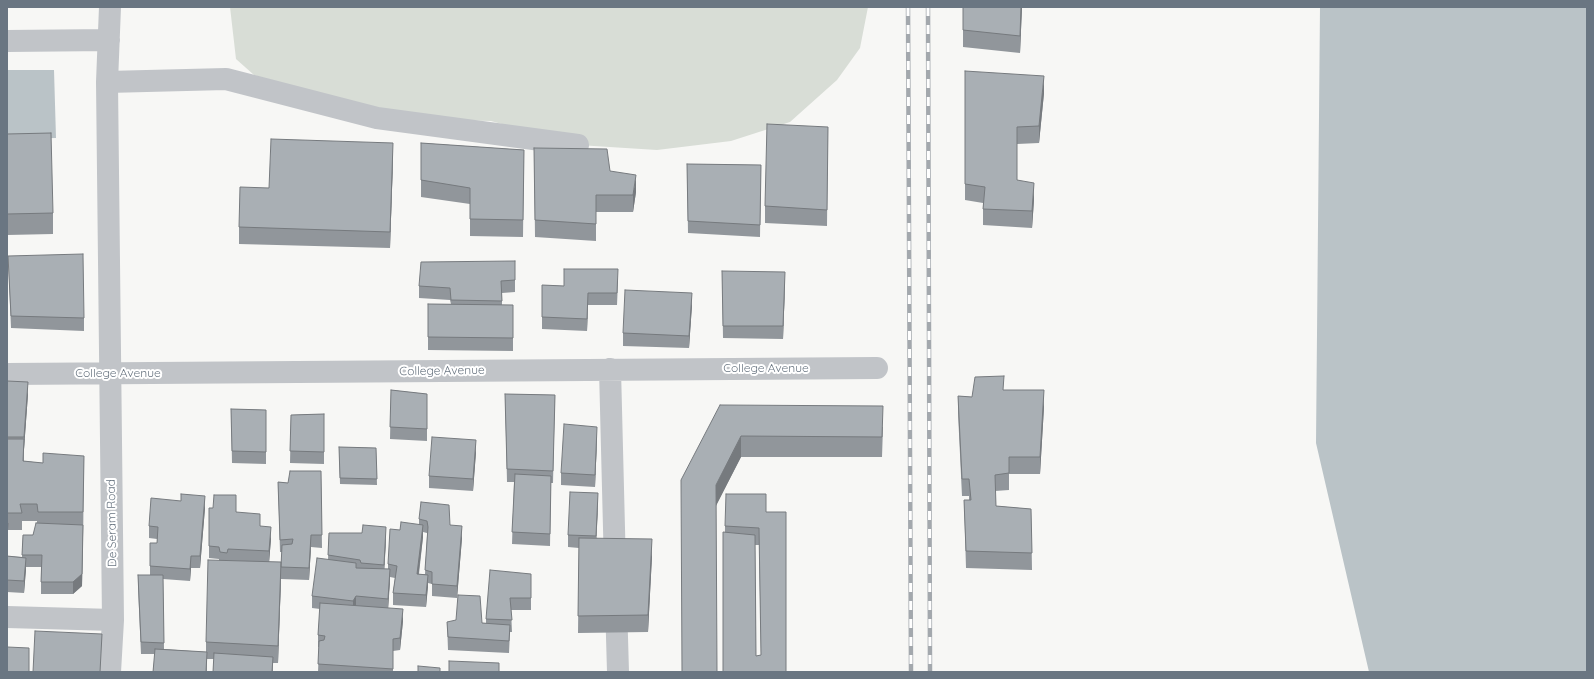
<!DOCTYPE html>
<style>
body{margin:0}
#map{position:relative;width:1594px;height:679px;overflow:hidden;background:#f7f7f5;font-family:Quicksand,sans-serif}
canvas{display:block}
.frame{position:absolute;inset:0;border:8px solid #6a7682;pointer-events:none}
</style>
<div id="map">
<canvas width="1594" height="679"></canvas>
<div class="frame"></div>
</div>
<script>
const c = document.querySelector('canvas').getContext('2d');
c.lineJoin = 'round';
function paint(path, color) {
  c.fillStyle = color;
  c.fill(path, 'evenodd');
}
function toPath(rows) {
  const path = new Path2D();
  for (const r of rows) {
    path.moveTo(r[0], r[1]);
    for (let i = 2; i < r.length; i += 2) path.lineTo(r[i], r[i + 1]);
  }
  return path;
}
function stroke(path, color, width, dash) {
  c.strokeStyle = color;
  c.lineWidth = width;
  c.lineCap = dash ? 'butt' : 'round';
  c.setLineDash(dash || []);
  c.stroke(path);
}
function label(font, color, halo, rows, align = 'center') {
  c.font = font + ' Quicksand,sans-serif';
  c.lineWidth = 4;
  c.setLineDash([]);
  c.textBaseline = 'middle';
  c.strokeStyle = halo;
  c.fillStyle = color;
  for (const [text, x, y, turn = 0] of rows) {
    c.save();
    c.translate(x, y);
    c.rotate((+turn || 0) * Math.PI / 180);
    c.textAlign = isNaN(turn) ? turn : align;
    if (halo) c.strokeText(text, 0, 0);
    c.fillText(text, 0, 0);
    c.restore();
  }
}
paint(toPath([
 [230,7,868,7,860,48,837,80,790,122,731,141,657,150,578,145,491,121,377,118,254,75,236,59]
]), '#d8ddd6');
paint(toPath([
 [1320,7,1587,7,1587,672,1369,672,1316,443],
 [7,70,54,70,56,138,7,139]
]), '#bac3c7');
stroke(toPath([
 [7,41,109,40],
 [107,82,226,79,377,118,578,145],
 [610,369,615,568],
 [7,374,877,368],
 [616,602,618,672],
 [7,617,113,620],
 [110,672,113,620,107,82,110,7]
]), '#c1c4c8', 22);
const rail = toPath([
 [908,7,911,672],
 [928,7,930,672]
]);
stroke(rail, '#a3a8ad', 4.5);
stroke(rail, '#fff', 3, [9]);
paint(toPath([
 [963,7,1022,7,1020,53,963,47],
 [965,71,1044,93,1039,143,1017,144,1017,180,1034,200,1032,228,983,225,983,203,965,200],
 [828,127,827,226,765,223,765,206],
 [7,134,53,213,53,234,7,235],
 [421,143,524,150,523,237,470,236,470,204,421,197],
 [534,148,610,171,636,192,633,212,596,212,596,241,535,237],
 [393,160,390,248,239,244,239,227,269,188],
 [687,164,761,165,760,237,688,233],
 [8,256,84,318,84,331,11,328],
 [515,261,515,292,502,293,502,305,513,305,513,351,428,350,428,304,451,304,450,300,419,298,419,286],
 [722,271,785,284,783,339,723,338],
 [618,281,617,305,588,305,587,331,542,329,542,285,564,286],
 [692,305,689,348,623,346,623,333],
 [7,381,28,394,24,449,24,461,43,463,84,456,83,537,82,586,73,594,41,594,41,567,26,567,24,593,7,592,7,556,22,557,23,535,33,535,37,523,37,521,22,521,22,530,8,530,7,550],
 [391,390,427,394,427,441,390,439],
 [1003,390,1044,407,1040,474,1009,474,1009,490,995,491,996,506,1031,509,1032,570,966,568,964,500,969,500,969,496,962,496,958,413,958,396,972,397],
 [505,394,555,395,553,483,551,483,550,546,512,544,514,482,507,482],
 [720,405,883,427,882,457,741,457,716,505,682,672],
 [231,409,266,410,266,464,232,463],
 [324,414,324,464,290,463,291,415],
 [597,439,595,487,561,485,561,473],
 [339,447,376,448,377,485,340,484],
 [476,452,473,491,429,488,429,476],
 [321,471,322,548,311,547,309,580,281,579,278,663,273,663,273,672,213,672,214,659,207,659,207,672,153,672,155,654,141,654,138,587,138,575,150,575,150,543,157,543,157,539,149,538,149,526,205,508,200,568,191,568,190,581,163,579,164,649,206,652,206,642,219,561,219,559,209,558,209,508,236,512,260,526,271,539,269,562,281,567,282,552,280,552,278,482,288,483],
 [598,505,596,538,652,556,648,632,578,633,579,548,568,547,568,535],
 [766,512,786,672,723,672,725,526],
 [755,545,759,545,761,655,756,656],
 [419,519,450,525,462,538,457,598,432,596,432,584,428,583,426,607,393,605,393,593,395,578,390,577,388,608,403,621,400,650,393,651,393,672,318,672,319,647,318,647,318,635,320,609,312,608,312,596,328,560,329,533,386,539,384,569,388,569,388,564,400,530,419,524],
 [423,532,427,533,427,536,425,574,419,574,423,537],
 [531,574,531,610,511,610,512,632,510,632,509,653,448,650,447,622,486,623,486,619]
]), '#91969b');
paint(toPath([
 [1021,7,1022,7,1020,53,1020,36],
 [1044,76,1044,93,1039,143,1039,126],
 [393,143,393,160,390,248,390,232],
 [636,175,636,192,633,212,633,195],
 [1034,183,1034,200,1032,228,1032,211],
 [785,272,785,284,783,339,783,326],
 [588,293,588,305,587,331,587,319],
 [692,293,692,305,689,348,689,336],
 [28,382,28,394,24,449,24,437],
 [1044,390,1044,407,1040,474,1040,457],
 [597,427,597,439,595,487,595,475],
 [741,436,741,457,716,506,716,485],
 [476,440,476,452,473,491,473,479],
 [84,456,83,537,82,586,73,594,73,582,83,528],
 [598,493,598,505,596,549,596,536],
 [205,496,205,508,200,568,200,556],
 [8,523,8,535,7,550,7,538],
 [423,525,423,537,417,586,417,574],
 [462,526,462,538,457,598,457,586],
 [271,527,271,539,269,563,269,551],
 [386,527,386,539,384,577,384,565],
 [311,535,311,547,309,580,309,568],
 [652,539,652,556,648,632,648,615],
 [191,556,191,568,190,581,190,569],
 [26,558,26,570,24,593,24,581],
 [281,562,281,579,278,663,278,646],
 [390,569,390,581,388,611,388,599],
 [428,575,428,587,426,607,426,595],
 [356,596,356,608,353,613,353,601],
 [403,609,403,621,400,650,400,638]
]), '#767a7e');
const building = toPath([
 [963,7,1021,7,1020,36,963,30,963,7],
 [965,71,1044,76,1039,126,1017,127,1017,180,1034,183,1032,211,983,209,985,187,965,184,965,71],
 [767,124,828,127,827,210,765,206,767,124],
 [51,133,53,213,7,214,7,134,51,133],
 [271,139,393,143,390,232,239,227,240,187,269,188,271,139],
 [421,143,524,150,523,220,470,219,470,188,421,180,421,143],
 [534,148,607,149,610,171,636,175,633,195,596,195,596,224,535,220,534,148],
 [687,164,761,165,760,225,688,221,687,164],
 [83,254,84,318,11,316,8,256,83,254],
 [515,261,515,280,501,281,502,301,451,300,450,288,419,286,421,262,515,261],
 [564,269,618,269,617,293,588,293,587,319,542,317,542,285,564,286,564,269],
 [722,271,785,272,783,326,723,326,722,271],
 [625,290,692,293,689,336,623,333,625,290],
 [428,304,513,305,513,338,428,337,428,304],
 [1004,376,1003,390,1044,390,1040,457,1009,457,1009,473,995,475,996,506,1031,509,1032,553,966,551,964,500,971,500,969,479,962,479,958,396,972,397,975,377,1004,376],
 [7,381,28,382,24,437,7,437,7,381],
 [391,390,427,394,427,429,390,427,391,390],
 [505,394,555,395,553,471,507,469,505,394],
 [720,405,883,406,882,437,741,436,716,485,717,672,682,672,681,480,720,405],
 [231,409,266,410,266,452,232,451,231,409],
 [324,414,324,452,290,451,291,415,324,414],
 [564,424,597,427,595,475,561,473,564,424],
 [432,437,476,440,473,479,429,476,432,437],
 [7,439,24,439,23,461,43,463,43,453,84,456,83,512,38,512,37,504,20,504,22,513,7,513,7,439],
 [339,447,376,448,377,479,340,478,339,447],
 [290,471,321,471,322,535,311,535,309,568,281,567,282,545,292,544,293,539,280,540,278,482,288,483,290,471],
 [515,474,551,476,550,534,512,532,515,474],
 [570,492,598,493,596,536,568,535,570,492],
 [181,494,205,496,200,556,191,556,190,569,150,566,150,543,157,543,158,527,149,526,151,498,181,501,181,494],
 [726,494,766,494,766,512,786,512,786,672,723,672,723,532,755,535,756,656,761,655,759,528,725,526,726,494],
 [214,495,236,495,236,512,260,514,260,526,271,527,269,551,228,549,227,553,220,552,219,547,209,546,209,508,213,508,214,495],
 [421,502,449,505,450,525,462,526,457,586,432,584,432,572,425,570,428,527,427,521,419,519,421,502],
 [401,522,423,525,417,574,428,575,426,595,393,593,397,566,388,564,390,529,400,530,401,522],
 [7,523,8,523,7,538,7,523],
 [36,523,83,525,82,574,73,582,41,582,42,555,22,555,23,535,33,535,36,523],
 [363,525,386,527,384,565,361,563,360,560,328,555,329,533,362,533,363,525],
 [579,538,652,539,648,615,578,616,579,538],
 [7,556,26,558,24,581,7,580,7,556],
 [317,558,356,563,356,568,390,569,388,599,356,596,353,601,312,596,317,558],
 [208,560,281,562,278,646,206,642,208,560],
 [490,570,531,574,531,598,510,598,512,620,486,619,490,570],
 [138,575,163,575,164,643,141,642,138,575],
 [458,595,480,596,482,623,510,625,509,641,448,637,447,622,456,620,458,595],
 [320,603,403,609,400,638,393,639,393,669,318,664,319,641,324,640,325,636,318,635,320,603],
 [35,631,102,634,100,672,33,672,35,631],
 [7,647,29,648,29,672,7,672,7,647],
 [155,649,207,652,206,672,153,672,155,649],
 [214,653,273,657,272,672,213,672,214,653],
 [449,661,499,663,499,672,449,672,449,661],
 [418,666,440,668,440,672,418,672,418,666]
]);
paint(building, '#a9afb4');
stroke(building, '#767a7e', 1);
label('12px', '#6a7682', '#fff', [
 ["College Avenue",766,368],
 ["College Avenue",442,371,-1],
 ["College Avenue",118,373],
 ["De Seram Road",112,523,-91]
]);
</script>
